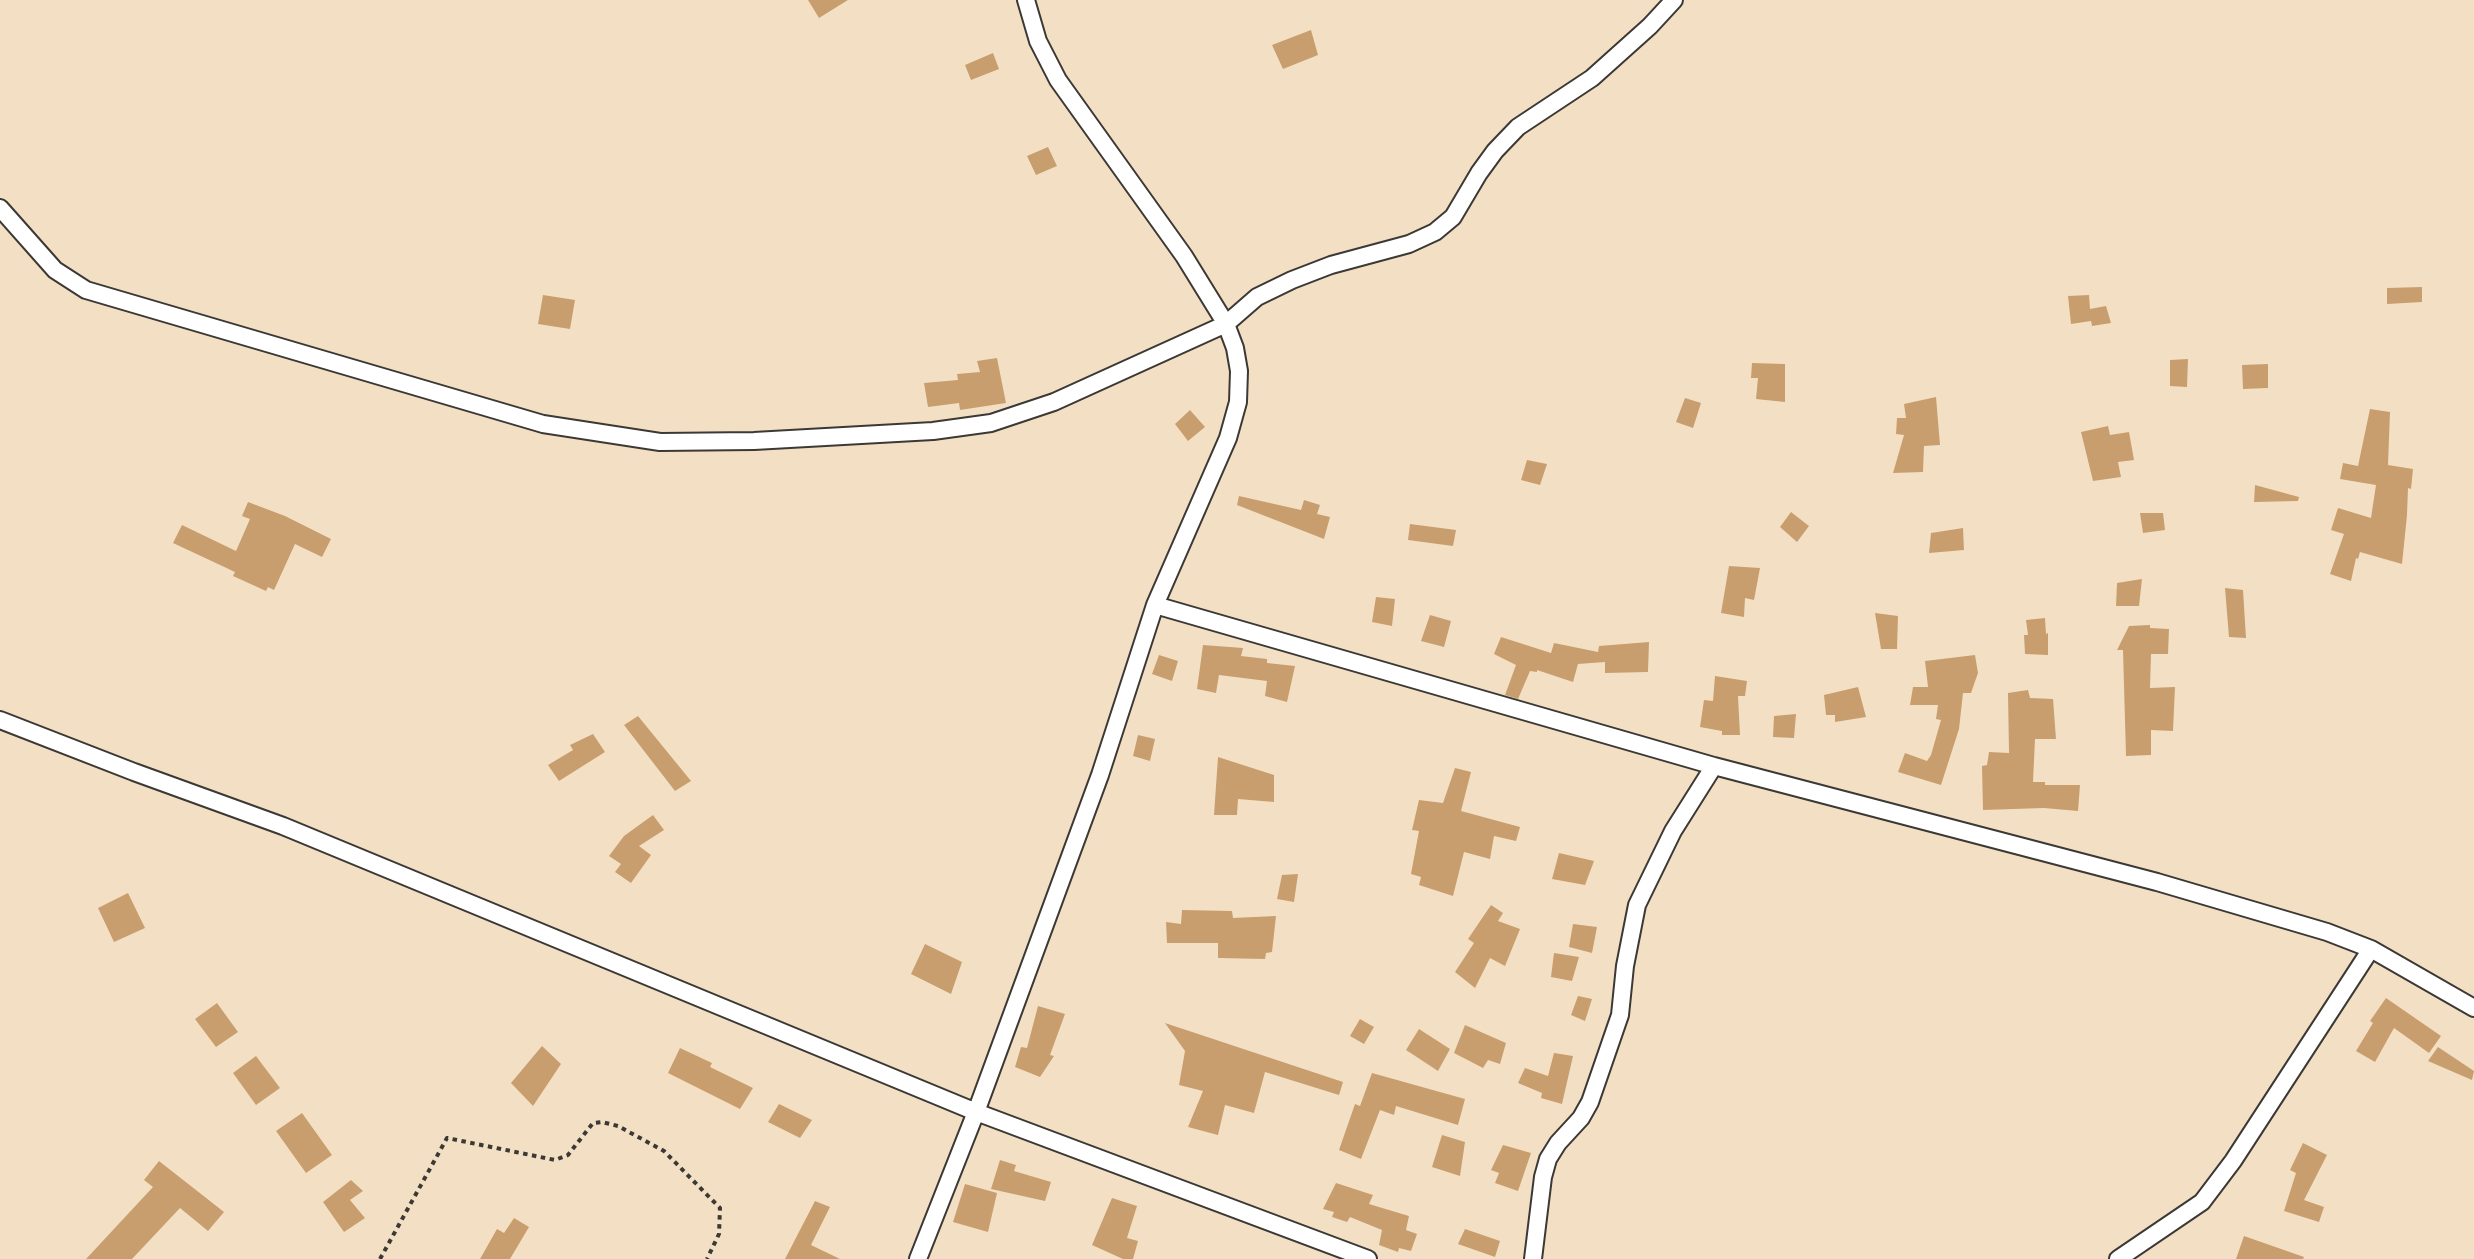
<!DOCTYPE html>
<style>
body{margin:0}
canvas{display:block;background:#f3e0c4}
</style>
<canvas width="2474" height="1259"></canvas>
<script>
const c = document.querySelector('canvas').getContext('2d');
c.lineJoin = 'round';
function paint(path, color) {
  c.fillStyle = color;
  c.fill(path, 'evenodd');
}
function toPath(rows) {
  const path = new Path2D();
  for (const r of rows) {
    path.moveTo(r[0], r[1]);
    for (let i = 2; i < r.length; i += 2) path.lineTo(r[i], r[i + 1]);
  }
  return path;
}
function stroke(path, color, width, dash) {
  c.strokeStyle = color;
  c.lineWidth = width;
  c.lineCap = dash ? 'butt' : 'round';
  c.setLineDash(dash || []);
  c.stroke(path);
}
paint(toPath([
 [808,0,848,0,819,18],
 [1311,30,1318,55,1283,69,1272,45],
 [993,53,999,69,971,80,965,65],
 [1048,147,1057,166,1036,175,1027,156],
 [2422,287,2422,302,2387,304,2387,288],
 [543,295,575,300,570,329,538,324],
 [2089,295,2090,309,2106,306,2111,323,2092,326,2091,321,2071,324,2068,296],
 [997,358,1006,403,960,410,959,403,928,407,924,383,958,380,957,374,980,372,977,361],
 [2188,359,2187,387,2170,386,2170,360],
 [1752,363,1785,364,1785,402,1756,399,1758,378,1751,378],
 [2268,364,2268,388,2243,389,2242,365],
 [1936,397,1940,445,1924,446,1923,472,1893,473,1904,435,1896,434,1897,418,1906,418,1904,404],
 [1685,398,1701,403,1693,428,1676,422],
 [2370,409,2390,412,2388,465,2413,469,2411,489,2408,488,2407,515,2402,564,2360,552,2358,559,2356,558,2351,581,2330,574,2344,534,2331,530,2338,508,2371,518,2376,485,2340,479,2343,463,2358,466],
 [1190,410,1205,427,1188,441,1175,424],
 [2108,426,2110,435,2129,432,2134,460,2118,462,2121,477,2093,481,2081,432],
 [1527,460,1547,464,1540,485,1521,480],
 [2255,485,2299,497,2298,501,2254,502],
 [1239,496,1301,510,1304,500,1320,505,1317,514,1330,517,1324,539,1237,505],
 [248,502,285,516,331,539,322,557,295,544,274,590,268,587,266,591,233,576,235,572,173,543,182,525,236,551,250,519,242,516],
 [1791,512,1809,526,1797,542,1780,527],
 [2140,513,2163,513,2165,530,2143,533],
 [1410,524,1456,530,1453,546,1408,540],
 [1963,528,1964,550,1929,553,1931,533],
 [1729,566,1760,568,1754,600,1745,598,1744,617,1721,613],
 [2142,579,2139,606,2116,606,2117,583],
 [2225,588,2243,590,2246,638,2229,637],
 [1376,597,1395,599,1392,626,1372,622],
 [1875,613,1898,616,1897,649,1881,649],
 [1430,615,1451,621,1444,647,1421,641],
 [2045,618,2046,634,2048,633,2048,655,2025,654,2024,635,2028,635,2026,620],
 [2150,625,2150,628,2169,629,2168,654,2151,654,2150,688,2175,687,2173,731,2151,730,2151,755,2126,756,2123,650,2117,650,2129,626],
 [1501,637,1551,653,1554,643,1598,652,1599,646,1649,642,1648,672,1605,673,1605,662,1578,664,1573,682,1537,670,1537,672,1530,671,1518,699,1505,695,1516,665,1494,654],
 [1203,645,1243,648,1241,656,1267,659,1267,663,1295,666,1287,702,1265,696,1267,681,1219,675,1216,693,1197,689],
 [1159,655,1178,661,1172,681,1152,674],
 [1975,655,1978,673,1971,693,1963,693,1959,729,1941,785,1898,772,1905,753,1927,761,1931,755,1941,720,1936,719,1938,705,1910,705,1913,687,1928,687,1925,661],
 [1715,676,1747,681,1745,696,1738,696,1740,735,1722,735,1722,731,1700,727,1704,700,1713,701],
 [1858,687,1866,717,1835,722,1835,715,1826,715,1824,695],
 [2028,690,2030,698,2053,699,2056,739,2035,739,2033,782,2045,782,2045,785,2080,785,2078,811,2044,808,1983,810,1982,766,1987,765,1989,752,2009,753,2008,693],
 [1796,714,1794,738,1773,737,1774,716],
 [638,716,691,781,675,791,624,725],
 [593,734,605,752,559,781,548,765,573,750,570,745],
 [1138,735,1155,739,1150,761,1133,756],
 [1218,757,1274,775,1274,802,1238,799,1237,815,1214,815],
 [1455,768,1471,772,1461,811,1520,827,1516,841,1494,836,1490,859,1464,852,1453,896,1419,885,1421,877,1411,874,1419,831,1412,830,1419,800,1443,803],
 [653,815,664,830,639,846,651,855,631,883,615,872,621,864,609,856,624,836],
 [1559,853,1594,861,1585,885,1552,879],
 [1298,874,1294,902,1277,899,1282,875],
 [128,893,145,928,114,942,98,908],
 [1491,905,1503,913,1498,921,1520,929,1505,966,1490,958,1475,988,1455,972,1474,943,1468,939],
 [1182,910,1232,911,1233,918,1276,916,1272,952,1266,953,1265,959,1218,958,1218,943,1167,943,1166,922,1181,924],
 [1573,924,1597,927,1592,953,1569,947],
 [925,944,962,962,951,994,911,974],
 [1554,953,1579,957,1572,981,1551,977],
 [1578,996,1592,999,1585,1021,1571,1015],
 [2386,998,2441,1036,2429,1053,2394,1028,2375,1062,2356,1051,2373,1023,2370,1021],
 [217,1003,238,1032,216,1047,195,1019],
 [1038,1006,1065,1014,1050,1055,1054,1056,1040,1077,1015,1067,1021,1047,1027,1048],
 [1360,1019,1374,1027,1364,1044,1350,1036],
 [1165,1023,1343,1082,1339,1095,1265,1072,1254,1113,1225,1105,1218,1135,1188,1127,1203,1091,1179,1085,1185,1051],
 [1465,1025,1506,1043,1500,1064,1488,1060,1483,1068,1454,1053],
 [1419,1029,1450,1049,1438,1071,1406,1050],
 [542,1046,561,1064,533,1106,511,1083],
 [2438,1047,2474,1071,2472,1080,2428,1061],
 [680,1048,712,1063,710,1067,753,1088,740,1109,668,1073],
 [1554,1053,1573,1056,1562,1104,1541,1098,1542,1093,1518,1083,1525,1068,1548,1076],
 [256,1056,280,1088,256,1105,233,1073],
 [1372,1073,1465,1099,1458,1125,1396,1106,1394,1115,1380,1110,1361,1159,1339,1150,1355,1104,1360,1106],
 [779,1104,812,1120,800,1138,768,1122],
 [302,1113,332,1155,306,1173,276,1131],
 [1442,1135,1465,1142,1460,1176,1432,1167],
 [2303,1143,2327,1155,2304,1200,2324,1207,2319,1222,2284,1211,2296,1173,2290,1170],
 [1503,1145,1531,1153,1518,1191,1495,1183,1499,1173,1491,1170],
 [1000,1160,1016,1165,1014,1171,1051,1182,1045,1201,991,1189],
 [159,1161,224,1212,208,1231,180,1208,132,1259,86,1259,153,1187,144,1180],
 [351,1180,363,1191,350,1200,365,1218,344,1232,323,1202],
 [1336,1183,1373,1195,1369,1204,1409,1216,1406,1230,1417,1234,1411,1251,1399,1248,1398,1252,1379,1245,1382,1230,1350,1217,1347,1222,1332,1217,1334,1212,1323,1209],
 [965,1184,997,1193,988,1232,953,1222],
 [1112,1198,1137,1206,1127,1238,1138,1241,1133,1259,1123,1259,1092,1245],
 [815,1201,830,1207,811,1245,840,1259,785,1259],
 [514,1218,529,1227,510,1259,480,1259,497,1229,504,1233],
 [1465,1229,1500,1241,1495,1257,1458,1244],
 [2244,1236,2304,1257,2303,1259,2236,1259]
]), '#c99e6e');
const street = toPath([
 [0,208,55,270,86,290,543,424,660,442,754,441,933,431,991,423,1054,402,1226,324,1257,297,1292,280,1331,265,1409,244,1435,232,1453,217,1479,173,1495,151,1518,127,1592,78,1650,26,1674,0],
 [1155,605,1714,766,2157,882,2327,932,2371,949,2474,1008],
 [0,720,134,772,283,826,976,1112,1368,1259],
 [918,1259,976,1112,1100,775,1155,605,1228,438,1238,402,1239,371,1235,348,1226,324,1184,256,1058,80,1038,41,1026,0],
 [1533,1259,1543,1177,1548,1159,1558,1143,1581,1118,1590,1102,1620,1015,1625,966,1637,905,1673,831,1714,766],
 [2118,1259,2202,1202,2233,1161,2371,949]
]);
stroke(street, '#3c3935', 20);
stroke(toPath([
 [380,1259,447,1138,555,1160,568,1155,593,1123,602,1122,618,1126,664,1151,720,1208,719,1234,707,1259]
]), '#3c3935', 4, [4.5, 4.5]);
stroke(street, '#fff', 16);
</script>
